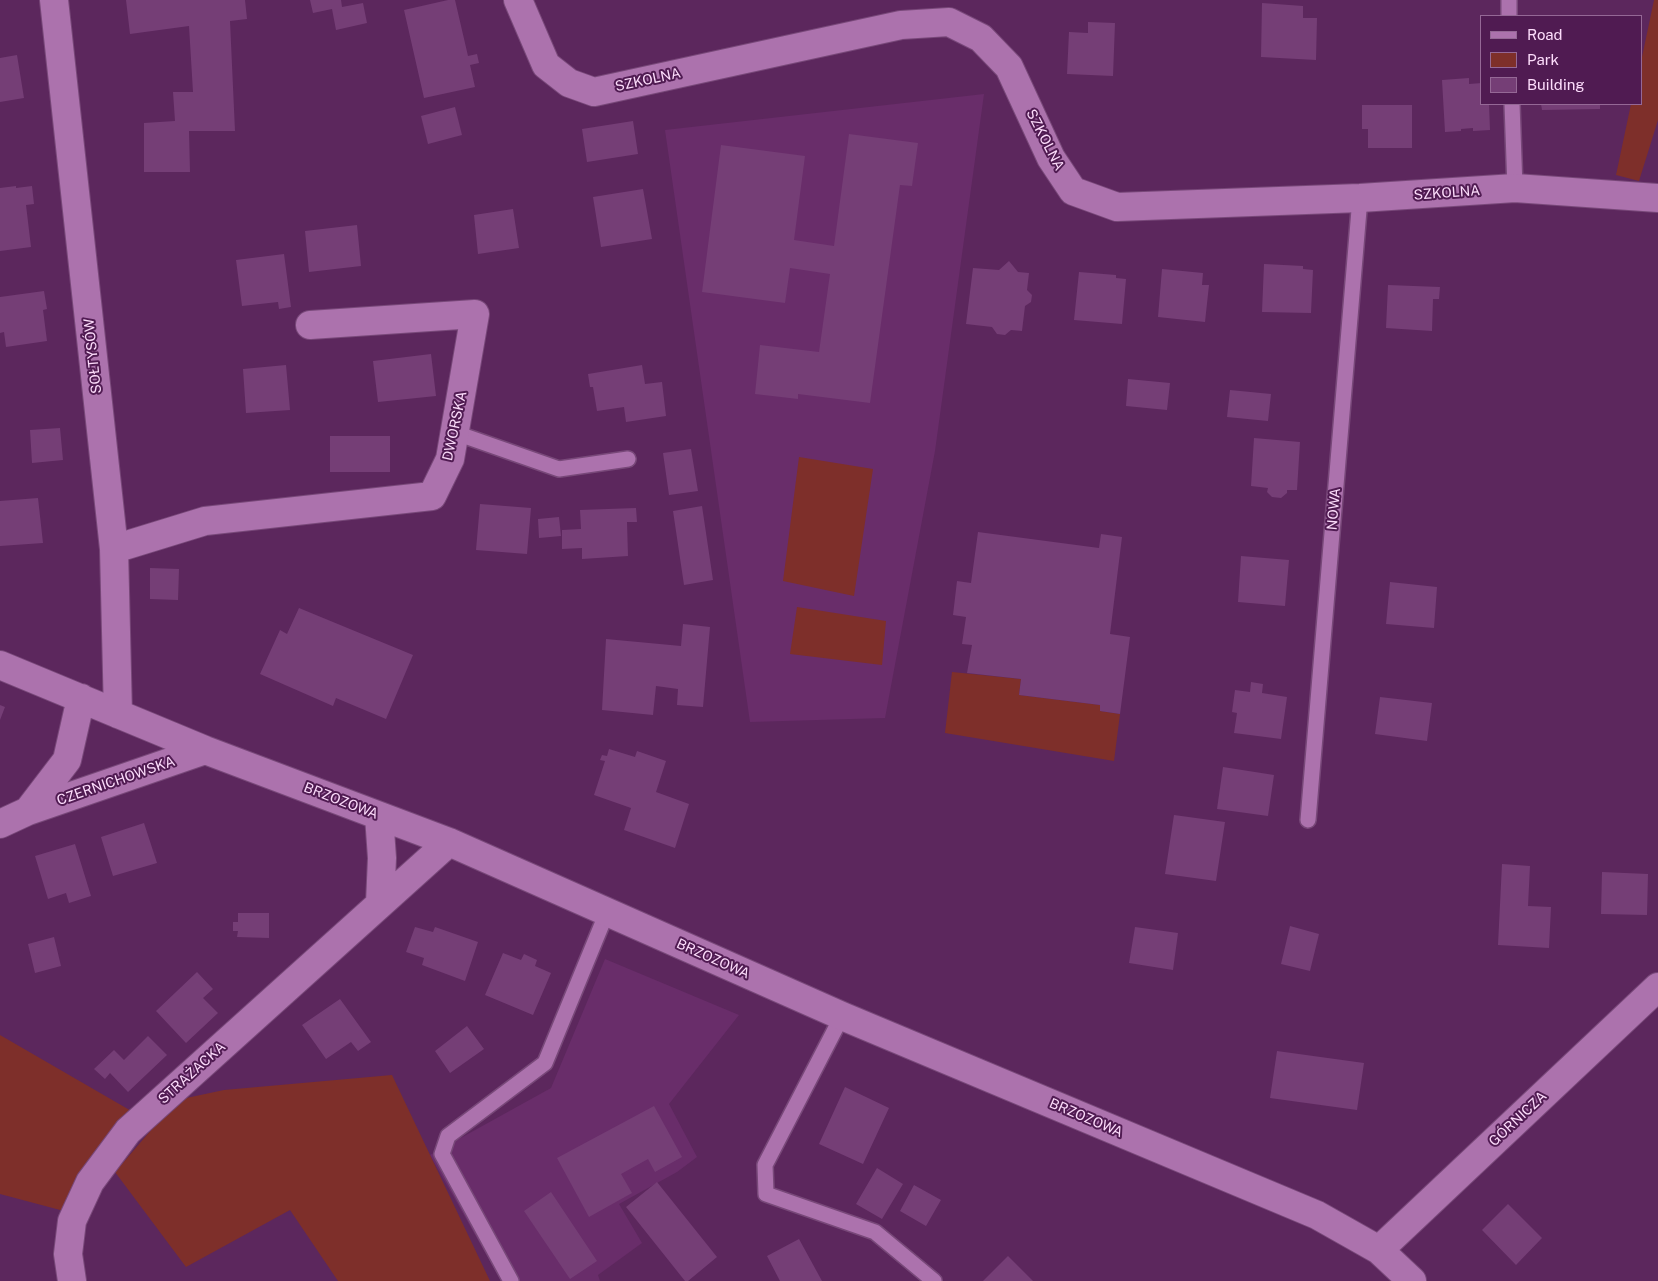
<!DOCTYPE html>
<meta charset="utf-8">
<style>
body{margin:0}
#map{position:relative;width:1658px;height:1281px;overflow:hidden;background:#5c275d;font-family:"Public Sans",sans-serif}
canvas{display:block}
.legend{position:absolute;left:1480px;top:15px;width:162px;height:90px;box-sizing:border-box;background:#501b52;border:1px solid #956896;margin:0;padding:6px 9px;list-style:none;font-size:15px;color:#fcdcfb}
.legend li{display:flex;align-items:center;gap:10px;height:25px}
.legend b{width:25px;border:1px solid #956896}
</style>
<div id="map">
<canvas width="1658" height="1281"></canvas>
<ul class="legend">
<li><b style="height:6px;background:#ac72ad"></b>Road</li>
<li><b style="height:14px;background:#7e2f2a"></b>Park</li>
<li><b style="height:14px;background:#753e76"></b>Building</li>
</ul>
</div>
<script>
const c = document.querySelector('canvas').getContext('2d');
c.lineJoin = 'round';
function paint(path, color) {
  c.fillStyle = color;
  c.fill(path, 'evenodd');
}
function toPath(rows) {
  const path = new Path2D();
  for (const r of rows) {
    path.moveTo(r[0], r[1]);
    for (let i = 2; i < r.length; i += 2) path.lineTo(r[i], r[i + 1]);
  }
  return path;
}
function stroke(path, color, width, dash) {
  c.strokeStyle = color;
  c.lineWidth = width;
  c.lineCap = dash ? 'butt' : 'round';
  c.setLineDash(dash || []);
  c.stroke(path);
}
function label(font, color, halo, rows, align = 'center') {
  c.font = font + ' "Public Sans",sans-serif';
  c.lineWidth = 4;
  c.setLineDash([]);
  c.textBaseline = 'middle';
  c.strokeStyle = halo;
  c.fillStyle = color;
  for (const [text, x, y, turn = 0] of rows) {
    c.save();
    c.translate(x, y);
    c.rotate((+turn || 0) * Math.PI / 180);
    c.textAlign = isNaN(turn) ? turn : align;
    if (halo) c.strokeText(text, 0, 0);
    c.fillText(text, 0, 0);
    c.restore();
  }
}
paint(toPath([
 [984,94,935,451,885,718,750,722,665,130],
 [605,959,739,1015,669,1104,697,1157,677,1172,619,1204,642,1243,598,1275,600,1281,501,1281,430,1155,551,1088]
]), '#692d6a');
paint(toPath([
 [1654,0,1658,0,1658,120,1639,181,1616,175,1631,104,1642,104,1642,57],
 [799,457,873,469,854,596,783,581],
 [797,607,886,621,882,665,790,654],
 [952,672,1021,679,1019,695,1100,705,1100,711,1120,714,1114,761,945,733],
 [0,1035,133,1112,64,1211,0,1194],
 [392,1075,490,1281,338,1281,290,1210,186,1267,115,1172,177,1100,224,1090]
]), '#7e2f2a');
paint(toPath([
 [126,0,245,0,247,19,230,21,235,131,189,131,190,172,144,172,144,123,175,121,173,92,193,92,189,26,130,34],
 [310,0,341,0,342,7,363,3,367,23,336,30,332,9,313,13],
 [448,0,455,0,468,56,477,54,479,63,470,65,475,87,424,98,404,10],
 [1262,3,1303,6,1303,18,1317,18,1316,60,1261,57],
 [1088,22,1115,23,1113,76,1067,74,1069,32,1088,33],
 [17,55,24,98,0,102,0,58],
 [1469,78,1469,84,1482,83,1482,104,1489,104,1490,130,1473,131,1473,128,1461,129,1461,131,1445,132,1442,80],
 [1541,104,1600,104,1600,109,1542,110],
 [1362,105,1412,105,1412,148,1368,148,1368,129,1362,129],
 [455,107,462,135,428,144,421,116],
 [633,121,638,154,587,162,582,129],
 [849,134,918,143,912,186,900,185,870,403,798,394,798,399,755,394,760,345,819,352,830,274,790,268,785,303,702,292,721,145,805,156,794,240,834,246],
 [16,186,16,188,32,186,34,204,26,205,31,247,0,251,0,188],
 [643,189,652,239,601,247,593,197],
 [513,209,519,248,478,254,474,215],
 [357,225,361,266,309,272,305,231],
 [284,254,291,307,279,309,278,302,242,306,236,260],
 [1009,261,1018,272,1029,273,1027,290,1032,295,1031,302,1025,306,1022,331,1011,330,1005,335,997,334,992,327,966,324,973,268,999,270],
 [1264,264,1303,266,1303,269,1313,270,1311,313,1262,312],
 [1162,269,1203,273,1202,285,1209,285,1205,322,1158,317],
 [1079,272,1116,275,1116,278,1126,279,1122,324,1074,320],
 [1388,285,1440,287,1439,299,1433,299,1432,331,1386,328],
 [44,291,47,309,43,310,47,341,6,347,4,332,0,333,0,297],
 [431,354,436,396,378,402,373,361],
 [286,365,290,410,246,413,243,369],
 [642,365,645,384,662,382,666,416,626,422,624,407,597,411,593,387,590,387,588,374],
 [1128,379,1170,383,1167,410,1126,406],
 [1230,390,1271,394,1268,421,1227,417],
 [60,428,63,460,32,463,30,430],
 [330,436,390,436,390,472,330,472],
 [1254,438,1300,442,1297,490,1287,490,1287,493,1281,498,1272,497,1267,492,1268,488,1251,486],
 [691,449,698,491,669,495,663,453],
 [38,498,43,543,0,546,0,501],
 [480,504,531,508,527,554,476,550],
 [702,506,713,580,684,585,673,511],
 [636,508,637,522,627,522,628,556,582,559,582,548,562,549,562,530,581,529,580,510],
 [559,517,561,536,539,538,538,519],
 [978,532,1099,548,1101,534,1122,537,1110,634,1130,637,1120,714,1100,711,1100,705,1019,695,1021,679,967,673,972,645,962,644,966,617,953,615,957,581,971,583],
 [1241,556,1289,560,1285,606,1238,602],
 [150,568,179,569,178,600,150,599],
 [1390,582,1437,587,1434,628,1386,624],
 [299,608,413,655,386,719,336,698,333,706,260,674,280,630,287,634],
 [683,624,710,627,703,707,677,705,678,689,656,686,653,715,602,710,606,639,681,646],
 [1251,682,1263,684,1262,693,1287,697,1281,739,1234,733,1237,713,1232,712,1235,690,1250,692],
 [1380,697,1432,703,1427,741,1375,734],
 [0,705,5,707,0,720],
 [609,749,635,757,637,751,666,761,656,792,689,804,675,848,624,830,631,808,594,795,605,761,600,760,602,755,607,756],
 [1223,767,1274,775,1268,816,1217,809],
 [1174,815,1225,822,1216,881,1165,874],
 [144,823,157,863,113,876,101,837],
 [75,844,91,896,69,903,66,893,48,899,35,856],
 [1502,864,1530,866,1528,906,1551,907,1549,948,1498,945],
 [1602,872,1648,874,1647,915,1601,914],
 [238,913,269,913,269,938,237,937,238,931,233,931,233,922,238,922],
 [1290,926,1319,934,1310,971,1281,964],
 [415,927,433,932,435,927,478,942,465,981,422,965,424,958,406,952],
 [1135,927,1178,933,1173,970,1129,963],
 [54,937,61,966,35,973,28,944],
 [503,953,521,960,524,954,537,960,535,966,551,973,533,1015,485,995],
 [197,972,213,989,203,998,218,1013,186,1043,156,1011],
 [340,999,371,1042,358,1051,351,1042,326,1059,302,1025],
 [467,1026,484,1049,450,1073,435,1051],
 [148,1036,167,1055,128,1092,110,1073,105,1079,94,1069,114,1050,124,1060],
 [1277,1051,1364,1063,1357,1110,1270,1098],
 [845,1087,889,1108,863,1164,819,1144],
 [654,1106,682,1157,655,1172,648,1159,621,1174,632,1193,589,1217,557,1158],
 [877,1168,903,1184,882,1219,856,1204],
 [657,1182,717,1257,688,1281,685,1281,626,1207],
 [914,1185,941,1200,926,1226,900,1211],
 [551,1192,597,1261,570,1279,524,1211],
 [1508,1204,1542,1238,1516,1265,1482,1230],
 [799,1239,822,1281,780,1281,767,1256],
 [1008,1256,1033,1281,983,1281]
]), '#753e76');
const service = toPath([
 [1509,0,1509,16],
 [1512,104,1515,188],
 [456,433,559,469,628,459],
 [1308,820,1360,198],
 [842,1016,765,1165,766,1194,875,1232,934,1281],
 [511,1281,442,1154,448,1136,545,1063,607,912]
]);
const minor = toPath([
 [54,0,114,549,118,714],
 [518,0,546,65,569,83,594,92,901,25,949,22,981,38,1009,67,1051,158,1073,191,1117,207,1360,198,1515,188,1658,198],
 [114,549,205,521,432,496,450,459,475,314,310,325],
 [0,665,205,750,449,842,842,1016,1317,1215,1379,1250,1412,1281],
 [28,811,67,760,81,698],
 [379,816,382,858,380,903],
 [0,824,28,811,205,750],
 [1379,1250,1658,987],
 [72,1281,68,1254,72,1221,90,1182,128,1131,449,842]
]);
stroke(service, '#784879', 18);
stroke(minor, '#784879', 30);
stroke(service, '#ac72ad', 15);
stroke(minor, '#ac72ad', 28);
label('14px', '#fcdcfb', '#501b52', [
 ["SZKOLNA",648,80,-12],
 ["SZKOLNA",1045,140,63],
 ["SZKOLNA",1447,193,-4],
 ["SOŁTYSÓW",93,356,-96],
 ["DWORSKA",455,426,-78],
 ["NOWA",1334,509,-85],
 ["CZERNICHOWSKA",116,781,-19],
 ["BRZOZOWA",341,801,21],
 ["BRZOZOWA",713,959,24],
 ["STRAŻACKA",192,1073,-42],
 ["BRZOZOWA",1086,1118,23],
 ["GÓRNICZA",1518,1119,-43]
]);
</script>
